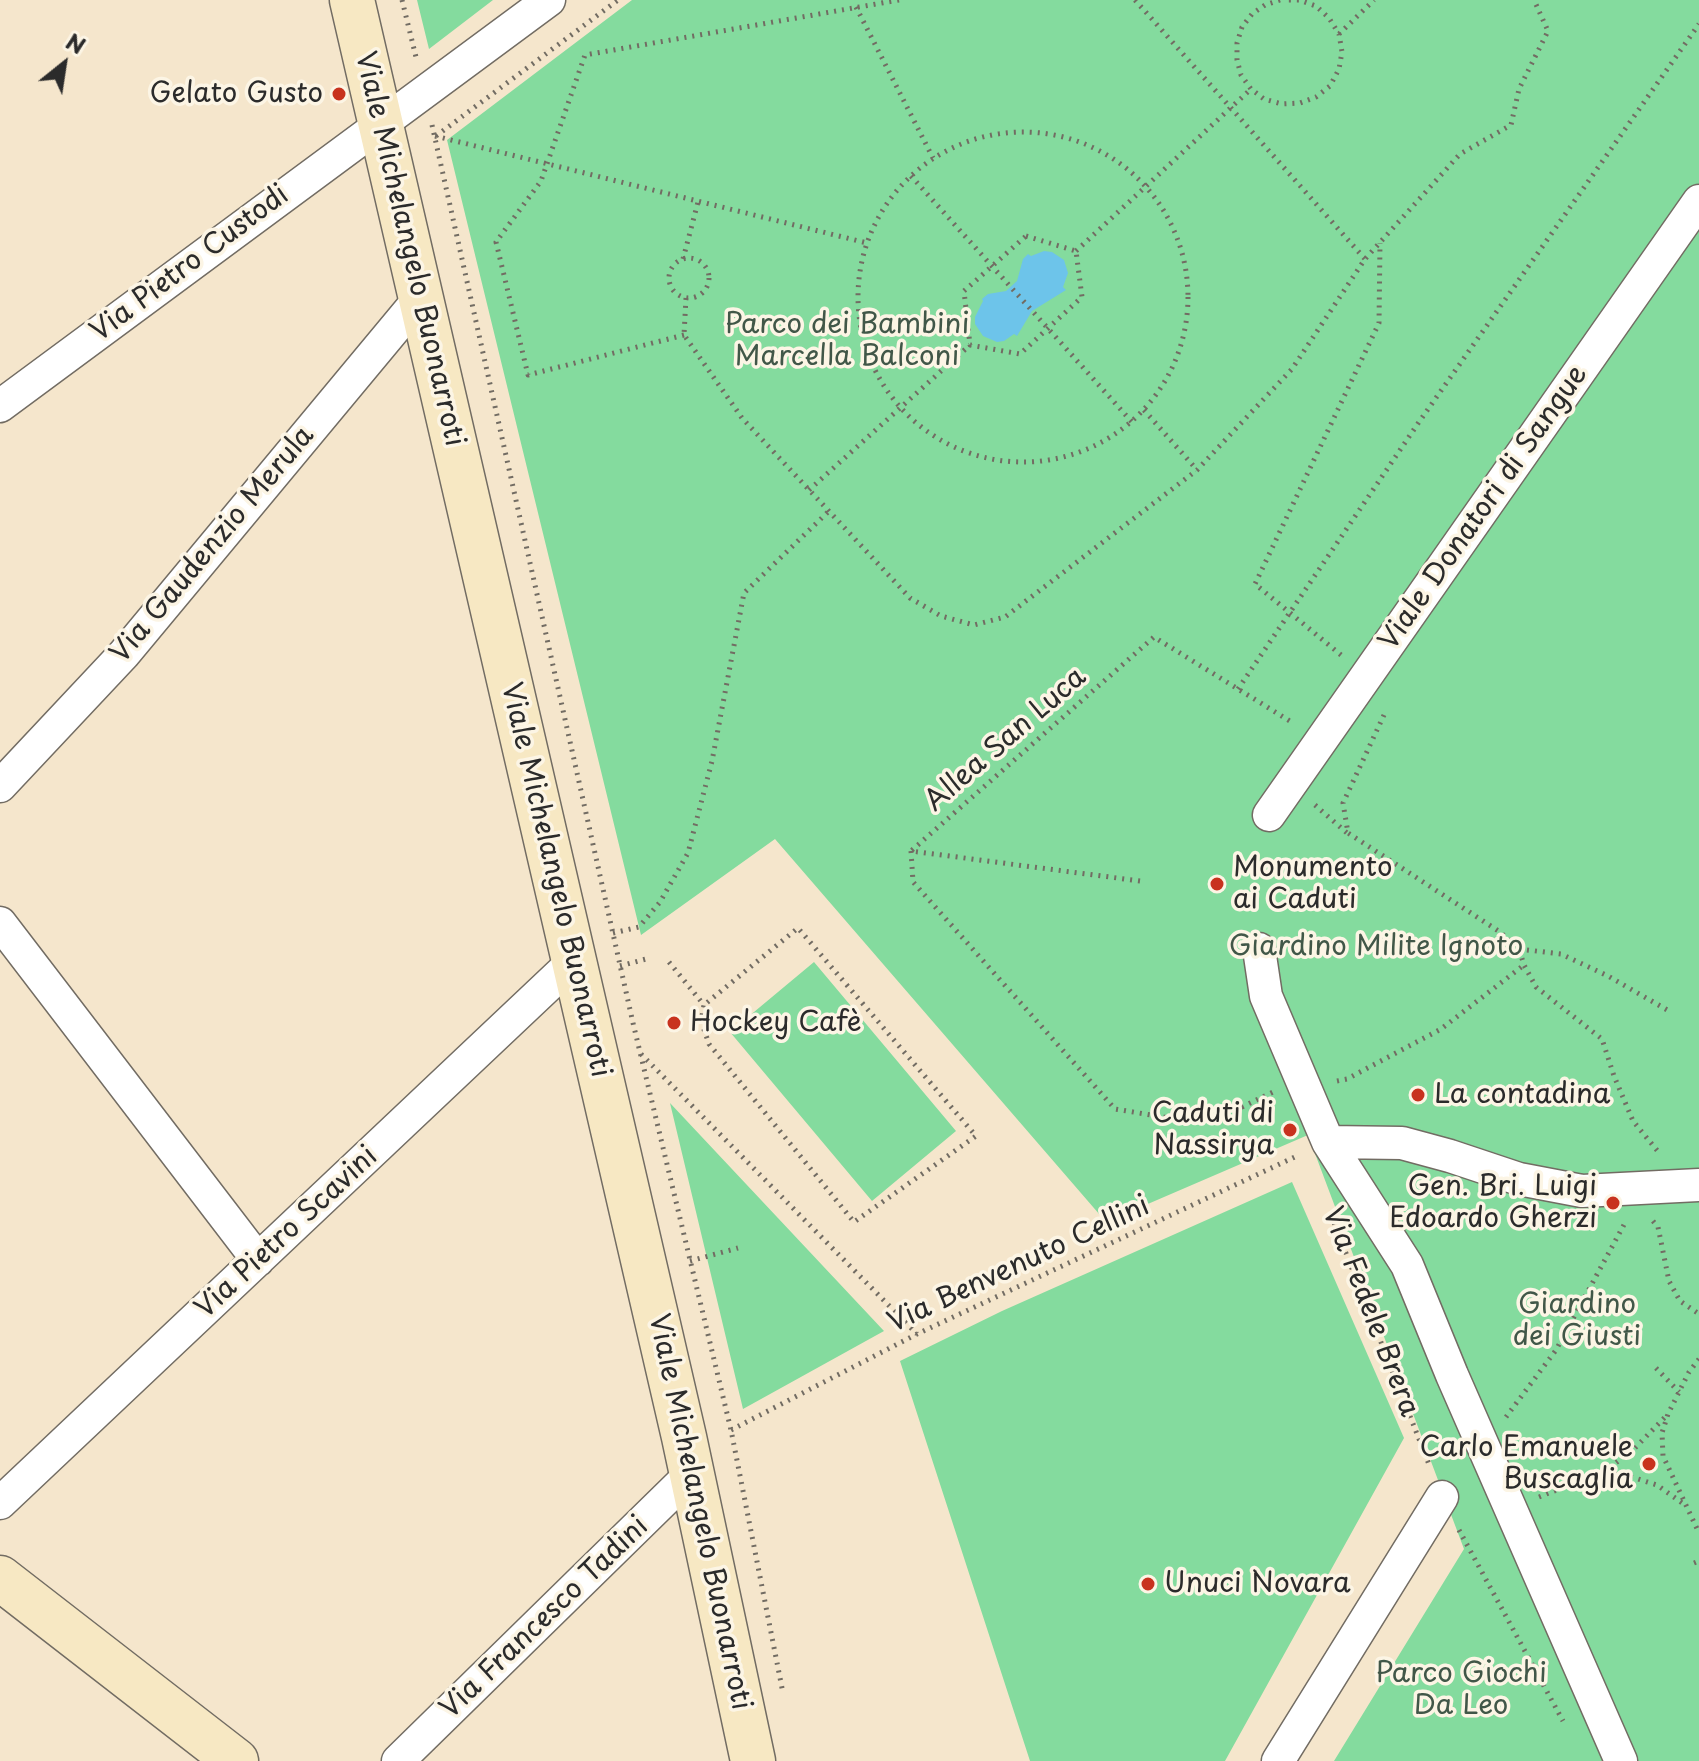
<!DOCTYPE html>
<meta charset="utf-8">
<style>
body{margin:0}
#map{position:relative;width:1699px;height:1761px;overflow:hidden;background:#f5e6cc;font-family:"Playpen Sans",sans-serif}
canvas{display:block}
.north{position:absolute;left:24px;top:24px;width:80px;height:80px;-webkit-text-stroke:6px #fcf5e5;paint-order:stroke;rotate:30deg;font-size:22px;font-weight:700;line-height:32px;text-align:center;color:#2b2b2b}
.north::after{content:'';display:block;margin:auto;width:28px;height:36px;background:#2b2b2b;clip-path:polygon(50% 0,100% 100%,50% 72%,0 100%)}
</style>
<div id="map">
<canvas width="1699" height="1761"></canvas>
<div class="north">N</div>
</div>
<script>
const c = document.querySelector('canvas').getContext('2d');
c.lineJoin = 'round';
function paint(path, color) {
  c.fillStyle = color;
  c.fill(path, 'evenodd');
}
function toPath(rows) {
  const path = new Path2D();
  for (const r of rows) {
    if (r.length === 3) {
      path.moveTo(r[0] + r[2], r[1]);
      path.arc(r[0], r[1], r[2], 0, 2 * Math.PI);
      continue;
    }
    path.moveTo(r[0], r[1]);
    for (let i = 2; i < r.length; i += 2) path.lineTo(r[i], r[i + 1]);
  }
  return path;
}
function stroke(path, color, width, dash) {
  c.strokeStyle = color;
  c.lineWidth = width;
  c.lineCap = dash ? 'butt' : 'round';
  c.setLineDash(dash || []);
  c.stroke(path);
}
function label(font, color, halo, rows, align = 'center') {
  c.font = font + ' "Playpen Sans",sans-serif';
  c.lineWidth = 7;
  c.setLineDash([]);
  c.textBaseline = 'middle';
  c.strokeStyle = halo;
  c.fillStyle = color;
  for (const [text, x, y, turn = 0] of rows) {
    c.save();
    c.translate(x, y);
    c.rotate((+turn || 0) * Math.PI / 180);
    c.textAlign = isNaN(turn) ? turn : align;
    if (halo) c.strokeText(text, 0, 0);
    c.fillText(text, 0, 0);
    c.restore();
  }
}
paint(toPath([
 [417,0,493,0,429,49],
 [632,0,1699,0,1699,1761,1334,1761,1464,1549,1308,1135,1106,1222,775,839,641,935,447,140],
 [814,962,956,1131,872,1201,730,1032],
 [670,1103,884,1331,743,1409],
 [1292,1182,1404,1438,1225,1761,1030,1761,900,1361,1002,1311]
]), '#84db9e');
paint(toPath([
 [1044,251,1052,252,1064,260,1068,273,1063,287,1066,290,1032,311,1017,336,1014,334,1004,341,997,342,983,336,975,324,975,317,983,301,982,299,988,294,1006,291,1017,281,1023,259,1028,254,1031,256]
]), '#6dc4ea');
const street = toPath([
 [0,406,549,0],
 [0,786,124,654,420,298],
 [1269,815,1699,201],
 [0,923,258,1260],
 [1259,949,1266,996,1328,1142,1407,1265,1452,1375,1621,1761],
 [1328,1142,1402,1143,1450,1156,1519,1179,1582,1191,1699,1185],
 [0,1503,574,961],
 [398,1761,692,1473],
 [1278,1761,1442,1497]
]);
const secondary = toPath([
 [352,0,684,1437,753,1761],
 [0,1578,236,1761]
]);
stroke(street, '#726c63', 35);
stroke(secondary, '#726c63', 47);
stroke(toPath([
 [402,0,416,57],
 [1135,0,1365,259],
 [1280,0,1265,5,1252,14,1242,27,1237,43,1237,60,1241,75,1251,89,1264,99,1282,104,1300,103,1316,97,1330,86,1339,69,1342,52,1339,34,1329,18,1316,6,1299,0,1285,0],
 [856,7,933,158],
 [1339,34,1374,0],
 [432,125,633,1023,731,1430,783,1693],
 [1023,297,165],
 [435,136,867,243],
 [436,136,618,0],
 [911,176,1132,422],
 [1026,236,1076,251,1082,297,1020,354,970,345,964,291,1026,236],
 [1076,251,1251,89],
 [689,278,20],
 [683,259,698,202],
 [686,298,684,335,742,418,910,598,941,616,974,625,1005,617,1197,470,1292,369,1365,259,1460,154,1511,125,1519,89,1548,31,1534,0],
 [684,335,528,375,496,242,541,181,585,55,899,0],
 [1144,410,1197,470],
 [809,490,970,345],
 [1341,655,1255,584,1379,323,1380,243],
 [1238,689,1419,422,1699,24],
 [1384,715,1343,803,1348,833,1500,932,1519,949,1524,965,1536,987,1602,1039,1614,1076,1633,1121,1660,1154],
 [1315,805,1347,833],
 [911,851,913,882,1115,1109,1181,1120,1242,1107,1273,1092],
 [1140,881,911,851,1154,637,1293,723],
 [613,933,639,927,660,902,688,853,712,761,744,593,829,511],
 [1519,949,1561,954,1608,976,1669,1011],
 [669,962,704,1005,701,1021,709,1044,854,1222,976,1136,798,928,704,1005],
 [620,966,646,959],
 [641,1054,917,1334],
 [1337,1081,1347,1079,1441,1029,1524,965],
 [1331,1215,1430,1467],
 [1653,1221,1658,1227,1669,1281,1680,1301,1699,1314],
 [690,1261,738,1248],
 [1699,1359,1689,1372,1668,1414,1662,1433,1663,1456,1699,1533],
 [1656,1368,1679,1392],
 [1506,1417,1556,1350,1626,1221],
 [731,1430,917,1334,1299,1155],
 [1597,1477,1633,1450,1667,1415],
 [1539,1497,1569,1485,1619,1473,1657,1485,1685,1505],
 [1459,1530,1563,1721],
 [1694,1563,1699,1561]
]), '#726c63', 5, [2, 6]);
stroke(street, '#fff', 32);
stroke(secondary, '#f7e8c3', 44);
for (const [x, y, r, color] of [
 [339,94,8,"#c8321e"],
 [1217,884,8,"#c8321e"],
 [674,1023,8,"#c8321e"],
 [1418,1095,8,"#c8321e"],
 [1290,1130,8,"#c8321e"],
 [1613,1203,8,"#c8321e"],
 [1649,1464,8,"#c8321e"],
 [1148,1584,8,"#c8321e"]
]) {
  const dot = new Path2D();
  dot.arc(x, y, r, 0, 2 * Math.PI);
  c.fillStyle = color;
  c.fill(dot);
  stroke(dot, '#fcf5e5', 3);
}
label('28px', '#2b2b2b', '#fcf5e5', [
 ["Gelato Gusto",323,94],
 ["Monumento",1233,868,"left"],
 ["ai Caduti",1233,900,"left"],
 ["Hockey Cafè",690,1023,"left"],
 ["La contadina",1434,1095,"left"],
 ["Caduti di",1274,1114],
 ["Nassirya",1274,1146],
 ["Gen. Bri. Luigi",1597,1187],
 ["Edoardo Gherzi",1597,1219],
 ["Carlo Emanuele",1633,1448],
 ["Buscaglia",1633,1480],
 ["Unuci Novara",1164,1584,"left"]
], 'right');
label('28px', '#2b2b2b', '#fcf5e5', [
 ["Viale Michelangelo Buonarroti",409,249,77],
 ["Via Pietro Custodi",190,264,-37],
 ["Viale Donatori di Sangue",1484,508,-55],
 ["Via Gaudenzio Merula",213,545,-50],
 ["Allea San Luca",1006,740,-41],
 ["Viale Michelangelo Buonarroti",555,880,77],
 ["Via Pietro Scavini",287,1233,-43],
 ["Via Benvenuto Cellini",1019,1265,-25],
 ["Via Fedele Brera",1370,1312,69],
 ["Viale Michelangelo Buonarroti",699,1512,78],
 ["Via Francesco Tadini",545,1618,-44]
]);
label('28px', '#415748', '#fcf5e5', [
 ["Parco dei Bambini",847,325],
 ["Marcella Balconi",847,357],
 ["Giardino Milite Ignoto",1376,947],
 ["Giardino",1577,1305],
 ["dei Giusti",1577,1337],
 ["Parco Giochi",1461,1674],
 ["Da Leo",1461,1706]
]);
</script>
